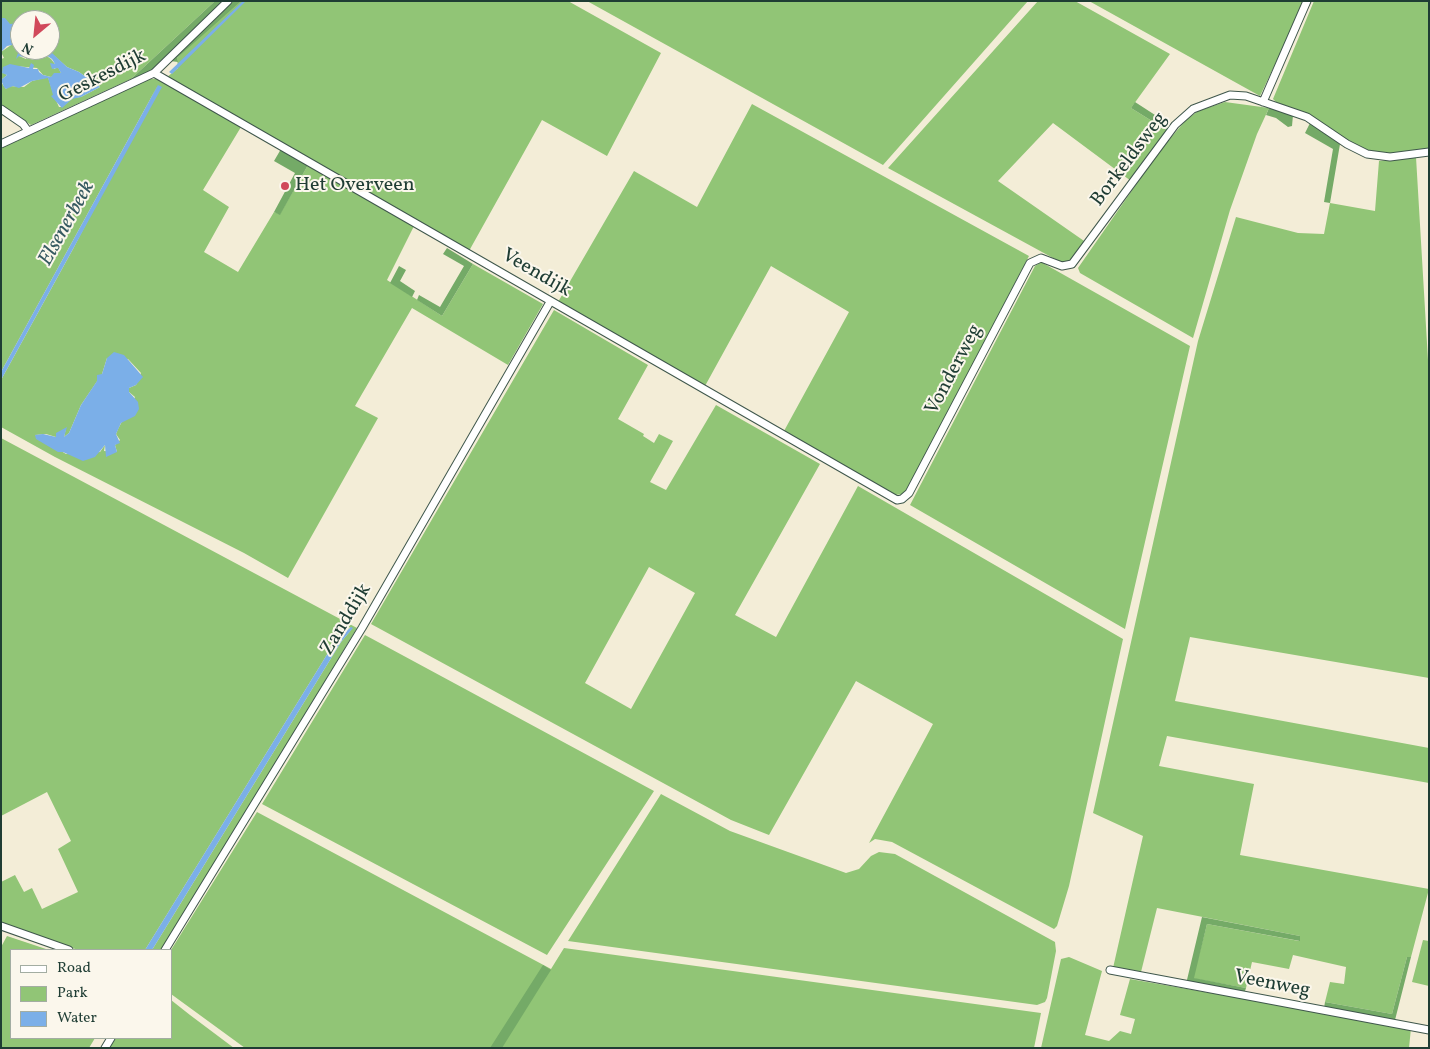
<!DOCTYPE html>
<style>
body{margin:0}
#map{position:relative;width:1430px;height:1049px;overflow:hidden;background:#f3edd7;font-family:Vollkorn,serif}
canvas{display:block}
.frame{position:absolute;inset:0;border:2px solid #1f3d34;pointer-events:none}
.legend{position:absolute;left:10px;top:949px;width:162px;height:90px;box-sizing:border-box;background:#fbf7ec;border:1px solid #a3ada2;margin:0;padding:6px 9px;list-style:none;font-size:15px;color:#1f3d34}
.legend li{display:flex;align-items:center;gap:10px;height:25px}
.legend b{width:25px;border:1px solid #a3ada2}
.north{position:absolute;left:10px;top:10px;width:50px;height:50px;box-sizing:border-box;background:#fbf7ec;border:1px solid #a3ada2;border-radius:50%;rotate:208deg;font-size:14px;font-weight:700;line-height:20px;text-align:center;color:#1f3d34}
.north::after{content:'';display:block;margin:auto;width:18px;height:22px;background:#d1495b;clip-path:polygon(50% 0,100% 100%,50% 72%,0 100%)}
</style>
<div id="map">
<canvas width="1430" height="1049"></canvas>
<div class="frame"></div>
<ul class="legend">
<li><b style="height:6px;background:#fff"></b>Road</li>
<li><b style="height:14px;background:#91c576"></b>Park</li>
<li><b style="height:14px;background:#7bafe8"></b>Water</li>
</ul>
<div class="north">N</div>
</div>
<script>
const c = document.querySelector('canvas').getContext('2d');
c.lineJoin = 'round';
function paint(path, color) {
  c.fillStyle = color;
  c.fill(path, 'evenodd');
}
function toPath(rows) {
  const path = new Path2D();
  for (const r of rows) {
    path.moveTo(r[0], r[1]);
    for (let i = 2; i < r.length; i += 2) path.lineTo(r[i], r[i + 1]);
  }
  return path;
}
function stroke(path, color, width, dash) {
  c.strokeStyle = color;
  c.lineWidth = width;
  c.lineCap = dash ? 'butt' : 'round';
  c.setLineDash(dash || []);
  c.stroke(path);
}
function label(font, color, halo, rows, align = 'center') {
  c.font = font + ' Vollkorn,serif';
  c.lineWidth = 4;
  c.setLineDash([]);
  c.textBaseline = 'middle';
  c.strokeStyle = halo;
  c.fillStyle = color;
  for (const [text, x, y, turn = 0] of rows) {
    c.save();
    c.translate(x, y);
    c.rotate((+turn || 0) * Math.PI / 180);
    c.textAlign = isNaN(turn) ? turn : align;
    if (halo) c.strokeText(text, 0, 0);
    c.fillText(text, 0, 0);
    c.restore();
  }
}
paint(toPath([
 [1,1,215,1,131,79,31,125,1,105,1,82,6,89,9,86,24,87,32,81,48,77,54,96,59,107,62,107,72,98,81,97,100,87,79,72,67,67,51,53,50,20,20,20,20,23,10,25,5,19,1,18],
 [236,1,568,1,661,53,607,156,542,120,469,251,166,78,178,68,177,58],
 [587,1,1028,1,883,165],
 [1038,1,1075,1,1170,54,1131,108,1168,131,1131,181,1053,123,998,181,1087,243,1068,263,1064,264,888,168],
 [1089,1,1305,1,1260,96],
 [1314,1,1429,1,1429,150,1381,155,1364,151,1303,113,1276,102,1273,99],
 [14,43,18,44,19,56,26,59,28,53,25,50,38,50,51,59,55,64,51,64,54,69,58,67,61,73,51,77,43,75,37,68,15,66,4,73,7,75,1,80,1,59,4,58,1,52],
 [148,79,159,79,241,127,203,190,229,207,204,252,238,272,274,212,280,214,308,165,414,226,387,280,442,316,473,264,543,304,508,365,412,308,355,406,378,418,288,578,244,553,55,457,1,427,1,380,73,249,158,85,1,372,1,148],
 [107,358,128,359,141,373,136,385,129,388,129,392,135,397,118,429,116,434,120,440,115,445,117,452,104,451,105,445,100,452,66,454,35,435,46,434,56,437,66,428,64,437,69,433,81,405,102,374],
 [1225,102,1269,108,1257,134,1230,210,1193,338,1080,273,1078,268,1158,153,1185,121,1198,111],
 [752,104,1029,256,905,494,894,495,784,431,849,312,771,266,705,386,558,302,634,171,697,207],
 [1416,157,1429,377,1429,678,1190,637,1175,701,1429,748,1429,783,1167,736,1159,766,1254,784,1240,855,1429,889,1411,957,1407,957,1392,1014,1325,1002,1330,982,1344,984,1346,967,1293,955,1289,969,1252,962,1246,988,1196,979,1193,978,1207,924,1299,941,1300,936,1157,908,1140,976,1113,968,1143,836,1093,813,1198,341,1236,217,1298,233,1324,234,1330,203,1375,211,1379,161],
 [1041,262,1190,346,1125,629,910,505,1035,266],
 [554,310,648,365,618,419,644,434,643,436,654,443,659,434,673,441,650,482,666,490,716,405,820,464,735,615,776,637,858,486,1123,639,1069,886,1057,926,1054,929,892,842,875,839,869,843,933,724,856,681,769,835,731,820,371,624],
 [649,567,695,593,631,709,585,683],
 [1,438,357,628,162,950,152,950,341,642,351,630,350,627,336,640,145,950,78,950,1,923,1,882,15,875,24,892,32,888,42,909,78,892,58,849,71,841,47,792,1,816],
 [365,635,654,791,547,955,262,804],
 [661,794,730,831,846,873,859,869,871,856,879,852,895,854,1055,942,1056,951,1047,998,1045,1002,1037,1005,568,941],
 [257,812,551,969,564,948,1041,1013,1034,1048,245,1048,171,994,171,950],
 [7,936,49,950,11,950,11,1038,95,1038,89,1048,1,1048,1,947],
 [1423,940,1429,941,1429,986,1412,982],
 [1069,957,1102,971,1085,1035,1109,1041,1120,1031,1131,1034,1135,1019,1120,1015,1130,979,1411,1028,1409,1048,1041,1048,1061,959],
 [171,1000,190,1015,234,1048,109,1048,115,1038,171,1038]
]), '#91c576');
paint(toPath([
 [215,1,225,1,158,65,149,72,131,79],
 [232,1,241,1,177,58,178,62,170,61],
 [1135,102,1172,126,1168,131,1131,108],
 [1269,108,1293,115,1292,126,1288,127,1276,118,1266,115],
 [1310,123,1340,144,1330,203,1324,202,1333,149,1305,133],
 [281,149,308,165,280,215,274,212,295,173,274,161],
 [447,248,473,264,442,316,417,300,419,295,440,307,464,266,443,254],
 [399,266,406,270,400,281,415,291,412,297,390,283],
 [1202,917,1300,936,1300,941,1207,924,1194,978,1246,988,1244,994,1186,984],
 [1407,957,1411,957,1395,1020,1324,1008,1325,1002,1392,1014],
 [543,965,551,970,542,984,502,1048,490,1048]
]), '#74aa67');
paint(toPath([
 [243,1,246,1,172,74,169,72],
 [1,18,5,18,10,24,20,23,20,50,25,50,28,58,19,56,16,59,18,53,16,50,17,44,7,46,1,52],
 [50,41,52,41,52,53,67,67,79,72,100,87,81,97,72,99,62,108,51,96,53,95,48,78,32,81,19,88,13,86,6,89,4,87,1,80,7,75,2,73,3,67,10,64,29,68,31,63,34,65,33,69,38,69,39,72,43,75,51,77,54,73,61,73,58,68,52,69,50,63,55,64,52,59,38,50,50,50],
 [158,85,162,87,1,380,1,372],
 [114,352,124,355,143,377,136,385,129,388,129,392,138,402,139,409,135,416,121,423,116,434,120,443,115,445,117,452,106,457,105,445,95,457,83,461,63,452,58,452,36,439,35,435,43,434,56,437,56,433,67,427,64,437,69,433,81,405,97,381,97,375,102,374,107,358],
 [351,627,353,628,341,642,152,950,145,950,336,640]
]), '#7bafe8');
const minor = toPath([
 [154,73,897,500,902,499,909,493,1030,263,1041,258,1062,266,1072,264,1175,125,1193,109,1230,95,1246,96,1307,117,1347,144,1367,154,1390,157,1429,152],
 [1263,102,1307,1],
 [1,109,23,124,28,131],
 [1,144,154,73,228,1],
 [1,926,69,950],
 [165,950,362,628,550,302],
 [1110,970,1429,1030],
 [105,1048,111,1038]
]);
stroke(minor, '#3f574c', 9);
stroke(minor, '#fff', 7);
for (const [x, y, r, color] of [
 [285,186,5,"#d1495b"]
]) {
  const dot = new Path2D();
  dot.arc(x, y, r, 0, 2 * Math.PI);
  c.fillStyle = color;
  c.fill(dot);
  stroke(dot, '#fbf7ec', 2);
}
label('20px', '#1f3d34', '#fbf7ec', [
 ["Geskesdijk",103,77,-27],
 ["Borkeldsweg",1130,160,-53],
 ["Veendijk",536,274,30],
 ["Vonderweg",955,370,-62],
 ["Zanddijk",347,620,-59],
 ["Veenweg",1272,985,11]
]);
label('20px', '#1f3d34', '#fbf7ec', [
 ["Het Overveen",295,186]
], 'left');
label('italic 21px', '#365a61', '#fbf7ec', [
 ["Elsenerbeek",68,224,-61]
]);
</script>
